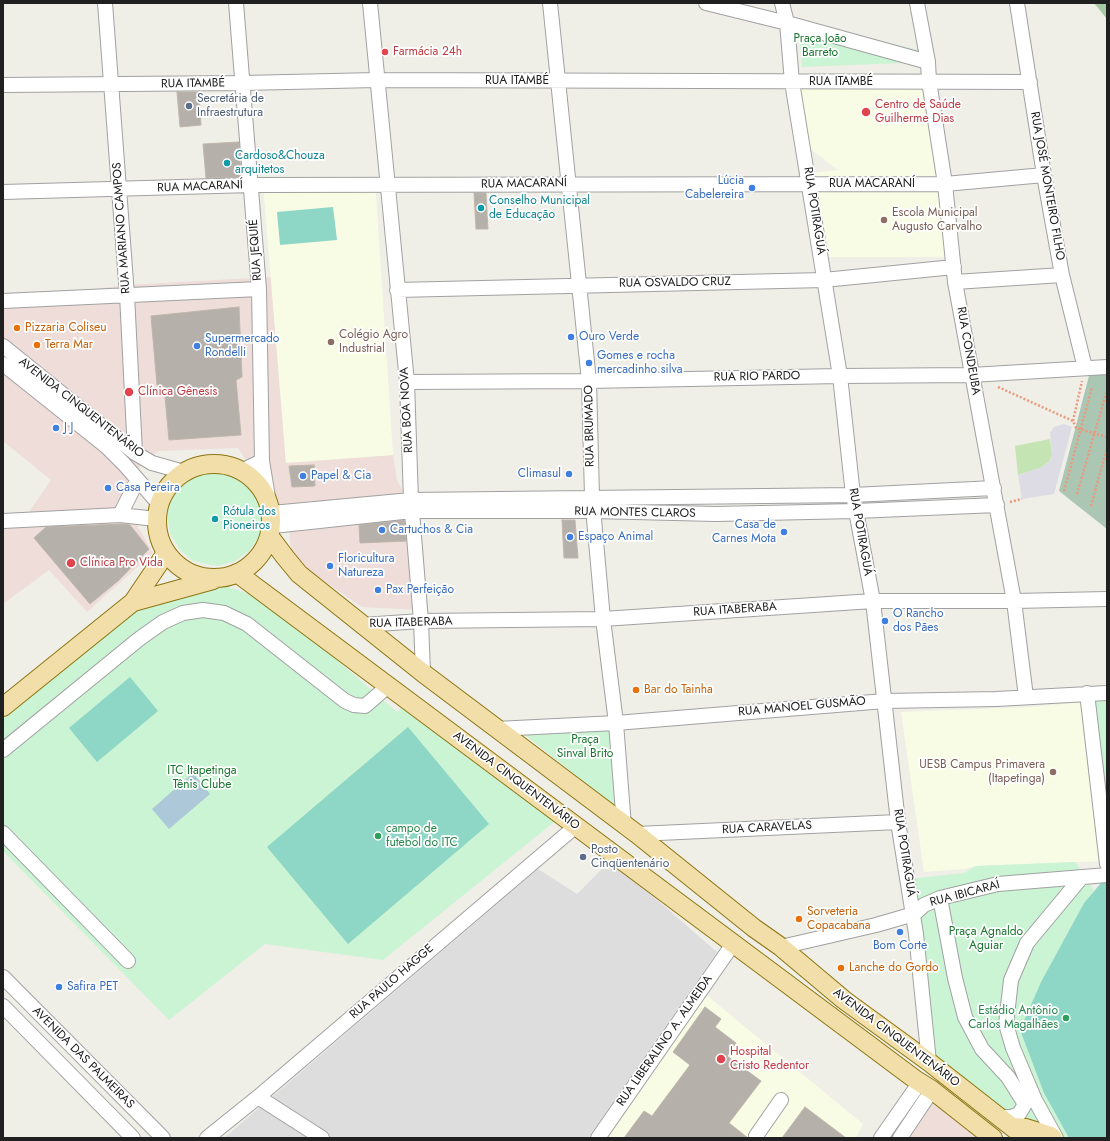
<!DOCTYPE html>
<meta charset="utf-8">
<style>
body{margin:0}
#map{position:relative;width:1110px;height:1141px;overflow:hidden;background:#efeee7;font-family:Jost,sans-serif}
canvas{display:block}
.frame{position:absolute;inset:0;border:4px solid #202020;pointer-events:none}
</style>
<div id="map">
<canvas width="1110" height="1141"></canvas>
<div class="frame"></div>
</div>
<script>
const c = document.querySelector('canvas').getContext('2d');
c.lineJoin = 'round';
function paint(path, color) {
  c.fillStyle = color;
  c.fill(path, 'evenodd');
}
function toPath(rows) {
  const path = new Path2D();
  for (const r of rows) {
    if (r.length === 3) {
      path.moveTo(r[0] + r[2], r[1]);
      path.arc(r[0], r[1], r[2], 0, 2 * Math.PI);
      continue;
    }
    path.moveTo(r[0], r[1]);
    for (let i = 2; i < r.length; i += 2) path.lineTo(r[i], r[i + 1]);
  }
  return path;
}
function stroke(path, color, width, dash) {
  c.strokeStyle = color;
  c.lineWidth = width;
  c.lineCap = dash ? 'butt' : 'round';
  c.setLineDash(dash || []);
  c.stroke(path);
}
function label(font, color, halo, rows, align = 'center') {
  c.font = font + ' Jost,sans-serif';
  c.lineWidth = 3.5;
  c.setLineDash([]);
  c.textBaseline = 'middle';
  c.strokeStyle = halo;
  c.fillStyle = color;
  for (const [text, x, y, turn = 0] of rows) {
    c.save();
    c.translate(x, y);
    c.rotate((+turn || 0) * Math.PI / 180);
    c.textAlign = isNaN(turn) ? turn : align;
    if (halo) c.strokeText(text, 0, 0);
    c.fillText(text, 0, 0);
    c.restore();
  }
}
paint(toPath([
 [611,860,717,952,588,1138,224,1138,538,869,577,894]
]), '#dedddd');
paint(toPath([
 [271,277,286,462,393,455,397,481,416,511,419,610,362,607,301,565,291,553,289,525,238,448,158,451,131,475,119,505,136,523,153,553,87,612,49,570,3,604,3,516,27,515,51,480,3,441,3,298,55,294,127,285],
 [935,1098,988,1138,907,1138]
]), '#eeddd9');
paint(toPath([
 [929,81,957,257,827,257,810,173,838,170,803,143,792,82],
 [375,179,393,455,286,463,263,184],
 [1084,702,1107,861,976,866,965,869,924,872,901,712,1031,707],
 [704,993,863,1124,856,1138,604,1138]
]), '#f8fce4');
paint(toPath([
 [1050,439,1052,455,1049,462,1040,468,1018,475,1015,446]
]), '#c4e4b3');
paint(toPath([
 [1094,3,1107,3,1107,19]
]), '#a6caa1');
paint(toPath([
 [1107,363,1107,529,1059,491,1091,368]
]), '#abc6b3');
paint(toPath([
 [798,21,923,51,925,62,802,67],
 [215,473,235,474,252,486,260,504,262,524,258,538,249,551,235,561,217,566,193,561,180,550,170,533,167,514,172,495,180,483,194,475],
 [214,582,267,600,397,712,412,697,564,814,383,960,265,944,169,1020,3,851,3,714,140,599],
 [1107,700,1107,805,1094,702],
 [610,718,620,810,510,723],
 [1075,862,1094,890,1084,903,1041,982,1020,1030,1044,1093,1069,1138,1026,1138,929,1054,910,879,964,873,976,866]
]), '#caf4d4');
paint(toPath([
 [333,207,337,240,280,245,277,212],
 [130,677,158,711,97,762,69,728],
 [408,727,489,824,348,944,267,847],
 [1107,876,1107,1138,1069,1138,1044,1093,1020,1030,1041,982,1084,903]
]), '#8ed6c5');
paint(toPath([
 [1064,424,1072,427,1054,494,1022,499,1018,475,1040,468,1049,462,1052,455,1050,433,1054,427]
]), '#dddce5');
paint(toPath([
 [193,773,210,794,169,829,152,809]
]), '#adc8d8');
const building = toPath([
 [177,92,199,92,201,125,180,127,177,92],
 [239,142,241,177,206,178,203,144,239,142],
 [474,193,486,193,488,229,476,229,474,193],
 [239,307,242,377,236,380,241,435,169,440,164,386,157,385,151,316,239,307],
 [314,465,315,486,292,487,289,466,314,465],
 [404,520,406,541,360,543,359,525,404,520],
 [562,520,575,520,578,558,564,558,562,520],
 [123,524,130,525,149,549,119,580,90,604,34,538,46,527,123,524],
 [705,1007,721,1019,715,1027,736,1043,727,1056,761,1081,729,1123,748,1138,624,1138,644,1111,652,1116,690,1065,673,1052,705,1007],
 [805,1107,846,1138,782,1138,805,1107]
]);
paint(building, '#b5b0aa');
stroke(building, '#c0b7ab', 1);
const minor = toPath([
 [105,3,127,295,135,453],
 [236,3,259,289,262,461,268,497],
 [370,3,407,382,411,500,421,621,423,673],
 [550,3,589,381,592,497,603,619,616,723,624,826],
 [706,3,787,23,928,62],
 [782,3,787,23,792,82,840,376,853,495,873,601,898,822,916,934,929,1062],
 [917,3,928,62,929,81,945,184,955,282,1014,601,1026,697],
 [1017,3,1044,175,1062,275,1085,368],
 [3,85,243,83,376,80,1030,82],
 [3,192,252,185,945,184,1044,175],
 [955,282,1062,275],
 [397,290,824,280,954,267],
 [3,301,259,289],
 [3,346,135,453,152,463,184,472],
 [3,364,107,447,124,464,159,504],
 [407,382,589,381,840,376,971,375,1107,367],
 [243,470,262,461],
 [272,513,411,500,853,495,994,488],
 [120,515,137,481],
 [3,521,120,515,156,519],
 [273,526,412,511,593,511,715,514,856,511,997,505],
 [363,625,421,621,603,619,873,601,1014,601,1107,599],
 [1087,693,1107,864],
 [496,729,616,723,885,701,996,699,1107,693],
 [3,750,139,639,163,622,183,613,203,610,224,613,247,624,345,701,354,705,365,706,388,686],
 [3,833,128,961],
 [637,834,898,822],
 [940,898,955,978,965,1017,982,1049,1008,1077,1025,1104,1019,1114,1011,1117,1000,1117],
 [781,947,876,925,914,914,924,905,940,898,998,884,1107,875],
 [3,977,163,1138],
 [3,1006,133,1138],
 [258,1097,322,1138],
 [756,1136,781,1100],
 [207,1138,258,1097,576,826],
 [598,1138,733,944],
 [881,1138,920,1082],
 [900,1138,932,1090],
 [1056,1138,1035,1100,1013,1048,1006,1024,1011,980,1027,943,1081,878]
]);
const major = toPath([
 [214,521,57],
 [270,537,285,557,299,574,423,673,637,834,754,928,781,947,844,1000,929,1062,1026,1138],
 [237,573,916,1080,932,1090,993,1138],
 [133,602,213,580],
 [3,707,133,602,166,553],
 [1013,1127,1026,1128,1051,1136,1053,1138]
]);
stroke(minor, '#a1a1a1', 16);
stroke(major, '#8c7610', 20);
stroke(toPath([
 [998,387,1073,421,1076,428,1107,437],
 [1073,421,1082,381],
 [1064,491,1092,387],
 [1077,494,1107,390],
 [1010,502,1022,499],
 [1091,506,1107,448],
 [1107,516,1107,515]
]), '#eb997c', 2.5, [2, 2]);
stroke(minor, '#fff', 14);
stroke(major, '#f2dea9', 18);
for (const [x, y, r, color] of [
 [385,52,4,"#e0444e"],
 [189,106,4,"#5c6f8a"],
 [866,112,5,"#e0444e"],
 [227,163,4,"#0f9aa8"],
 [752,188,4,"#3f7fe0"],
 [481,208,4,"#0f9aa8"],
 [884,220,4,"#8d6e63"],
 [17,328,4,"#e8710a"],
 [571,337,4,"#3f7fe0"],
 [331,342,4,"#8d6e63"],
 [37,345,4,"#e8710a"],
 [197,346,4,"#3f7fe0"],
 [589,363,4,"#3f7fe0"],
 [129,392,5,"#e0444e"],
 [56,428,4,"#3f7fe0"],
 [569,474,4,"#3f7fe0"],
 [303,476,4,"#3f7fe0"],
 [108,488,4,"#3f7fe0"],
 [215,519,4,"#0f9aa8"],
 [382,530,4,"#3f7fe0"],
 [784,532,4,"#3f7fe0"],
 [570,537,4,"#3f7fe0"],
 [71,563,5,"#e0444e"],
 [330,566,4,"#3f7fe0"],
 [378,590,4,"#3f7fe0"],
 [885,621,4,"#3f7fe0"],
 [636,690,4,"#e8710a"],
 [1053,772,4,"#8d6e63"],
 [378,836,4,"#2e9e5b"],
 [583,857,4,"#5c6f8a"],
 [799,919,4,"#e8710a"],
 [900,932,4,"#3f7fe0"],
 [841,968,4,"#e8710a"],
 [59,987,4,"#3f7fe0"],
 [1066,1018,4,"#2e9e5b"],
 [721,1059,5,"#e0444e"]
]) {
  const dot = new Path2D();
  dot.arc(x, y, r, 0, 2 * Math.PI);
  c.fillStyle = color;
  c.fill(dot);
  stroke(dot, '#fff', 1.5);
}
label('12px', '#18742e', '#fff', [
 ["Praça João",820,39],
 ["Barreto",820,53],
 ["Praça",585,740],
 ["Sinval Brito",585,754],
 ["ITC Itapetinga",202,771],
 ["Tênis Clube",202,785],
 ["Praça Agnaldo",986,932],
 ["Aguiar",986,946]
]);
label('12px', '#be3a42', '#fff', [
 ["Farmácia 24h",393,52],
 ["Centro de Saúde",875,105],
 ["Guilherme Dias",875,119],
 ["Clínica Gênesis",138,392],
 ["Clínica Pro Vida",80,563],
 ["Hospital",730,1052],
 ["Cristo Redentor",730,1066]
], 'left');
label('12px', '#202020', '#fff', [
 ["RUA ITAMBÉ",517,81],
 ["RUA ITAMBÉ",841,82],
 ["RUA ITAMBÉ",193,84,-1],
 ["RUA MACARANÍ",524,184,-1],
 ["RUA MACARANÍ",872,184],
 ["RUA JOSÉ MONTEIRO FILHO",1047,186,80],
 ["RUA MACARANÍ",200,187,-2],
 ["RUA POTIRAGUÁ",814,211,81],
 ["RUA MARIANO CAMPOS",122,228,-94],
 ["RUA JEQUIÉ",256,250,-94],
 ["RUA OSVALDO CRUZ",675,283,-1],
 ["RUA CONDEUBA",968,351,80],
 ["RUA RIO PARDO",757,377,-1],
 ["AVENIDA CINQUENTENÁRIO",81,408,38],
 ["RUA BOA NOVA",407,410,-93],
 ["RUA BRUMADO",590,426,-91],
 ["RUA MONTES CLAROS",635,513,1],
 ["RUA POTIRAGUÁ",860,532,80],
 ["RUA ITABERABA",735,610,-4],
 ["RUA ITABERABA",411,623,-2],
 ["RUA MANOEL GUSMÃO",802,707,-5],
 ["AVENIDA CINQUENTENÁRIO",516,781,37],
 ["RUA CARAVELAS",767,828,-3],
 ["RUA POTIRAGUÁ",904,853,81],
 ["RUA IBICARAÍ",965,894,-15],
 ["RUA PAULO HAGGE",392,982,-41],
 ["AVENIDA CINQUENTENÁRIO",896,1038,37],
 ["RUA LIBERALINO A. ALMEIDA",665,1041,-55],
 ["AVENIDA DAS PALMEIRAS",83,1058,45]
]);
label('12px', '#4e5e75', '#fff', [
 ["Secretária de",197,99],
 ["Infraestrutura",197,113],
 ["Posto",591,850],
 ["Cinqüentenário",591,864]
], 'left');
label('12px', '#0d838f', '#fff', [
 ["Cardoso&Chouza",235,156],
 ["arquitetos",235,170],
 ["Conselho Municipal",489,201],
 ["de Educação",489,215],
 ["Rótula dos",223,512],
 ["Pioneiros",223,526]
], 'left');
label('12px', '#366cbe', '#fff', [
 ["Lúcia",744,181,"right"],
 ["Cabelereira",744,195,"right"],
 ["Ouro Verde",579,337],
 ["Supermercado",205,339],
 ["Rondelli",205,353],
 ["Gomes e rocha",597,356],
 ["mercadinho silva",597,370],
 ["J J",64,428],
 ["Climasul",561,474,"right"],
 ["Papel & Cia",311,476],
 ["Casa Pereira",116,488],
 ["Casa de",776,525,"right"],
 ["Carnes Mota",776,539,"right"],
 ["Cartuchos & Cia",390,530],
 ["Espaço Animal",578,537],
 ["Floricultura",338,559],
 ["Natureza",338,573],
 ["Pax Perfeição",386,590],
 ["O Rancho",893,614],
 ["dos Pães",893,628],
 ["Bom Corte",900,946,"center"],
 ["Safira PET",67,987]
], 'left');
label('12px', '#785e54', '#fff', [
 ["Escola Municipal",892,213],
 ["Augusto Carvalho",892,227],
 ["Colégio Agro",339,335],
 ["Industrial",339,349],
 ["UESB Campus Primavera",1045,765,"right"],
 ["(Itapetinga)",1045,779,"right"]
], 'left');
label('12px', '#c56008', '#fff', [
 ["Pizzaria Coliseu",25,328],
 ["Terra Mar",45,345],
 ["Bar do Tainha",644,690],
 ["Sorveteria",807,912],
 ["Copacabana",807,926],
 ["Lanche do Gordo",849,968]
], 'left');
label('12px', '#27864d', '#fff', [
 ["campo de",386,829],
 ["futebol do ITC",386,843],
 ["Estádio Antônio",1058,1011,"right"],
 ["Carlos Magalhães",1058,1025,"right"]
], 'left');
</script>
